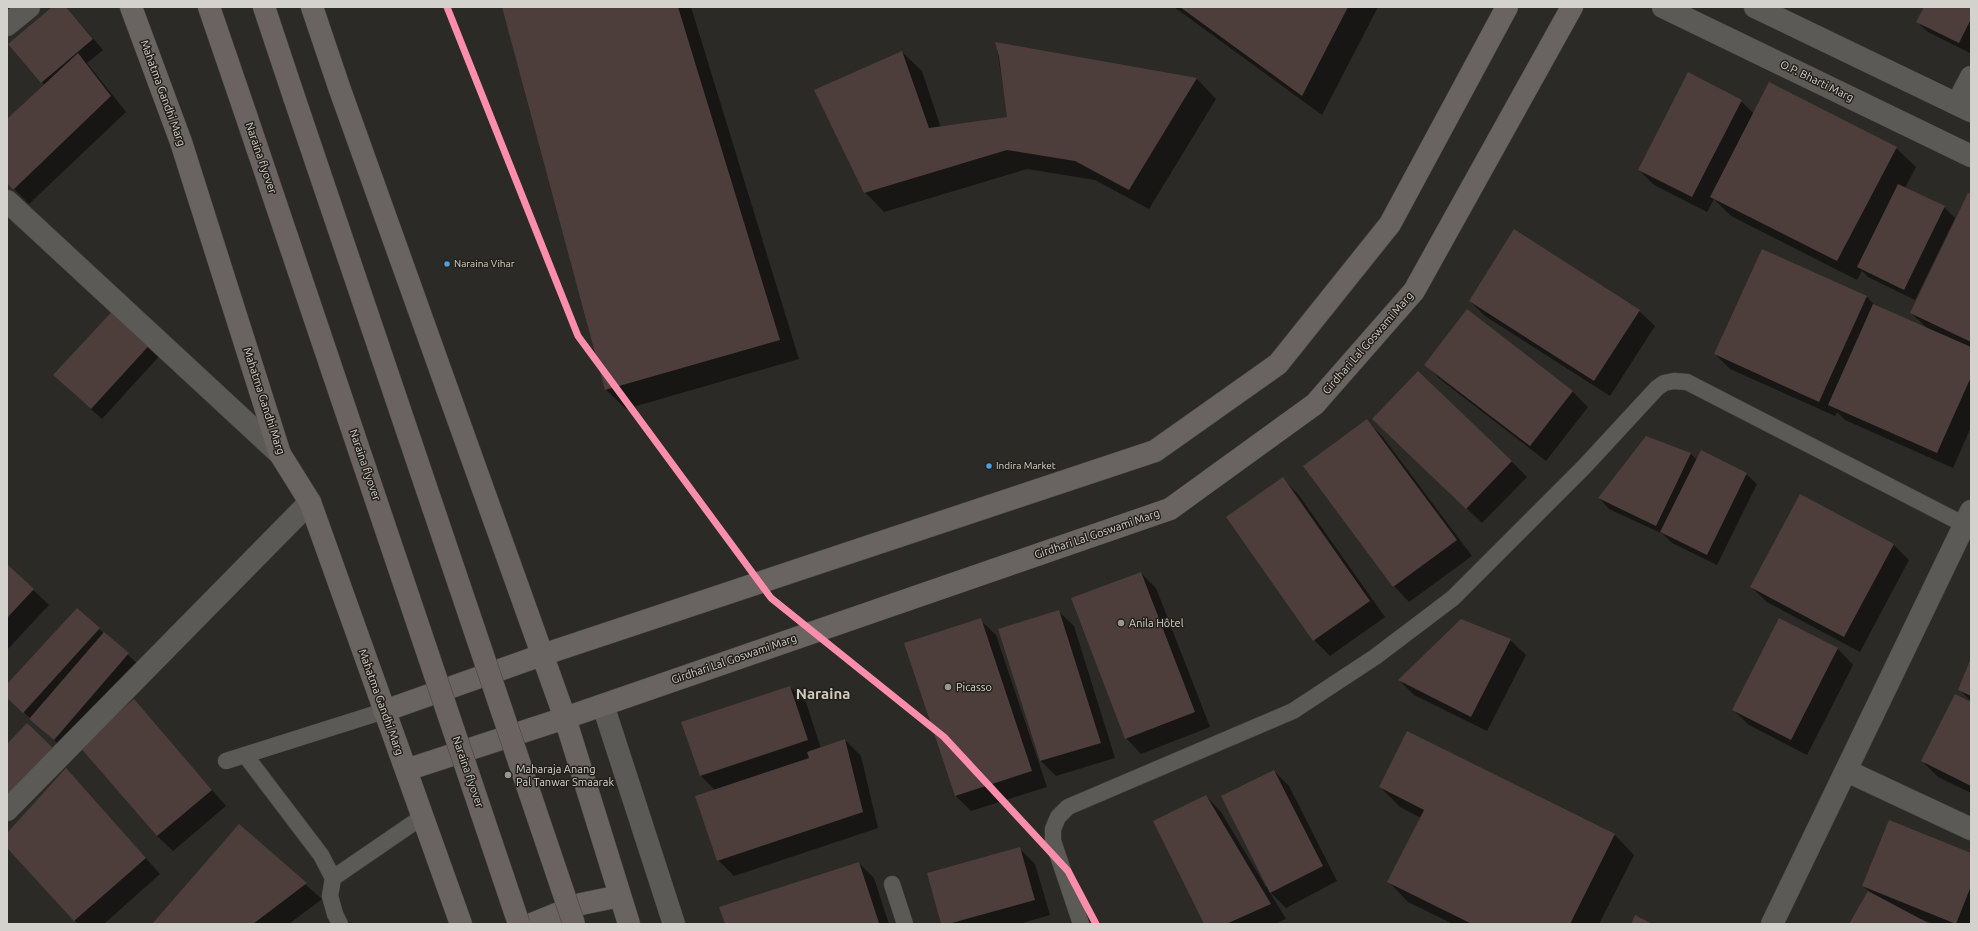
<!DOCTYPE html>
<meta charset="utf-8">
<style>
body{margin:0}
#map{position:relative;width:1978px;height:931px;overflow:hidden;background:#2b2a26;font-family:Ubuntu,sans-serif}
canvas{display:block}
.frame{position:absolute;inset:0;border:8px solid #d4d2cd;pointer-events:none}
</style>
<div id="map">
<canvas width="1978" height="931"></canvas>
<div class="frame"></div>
</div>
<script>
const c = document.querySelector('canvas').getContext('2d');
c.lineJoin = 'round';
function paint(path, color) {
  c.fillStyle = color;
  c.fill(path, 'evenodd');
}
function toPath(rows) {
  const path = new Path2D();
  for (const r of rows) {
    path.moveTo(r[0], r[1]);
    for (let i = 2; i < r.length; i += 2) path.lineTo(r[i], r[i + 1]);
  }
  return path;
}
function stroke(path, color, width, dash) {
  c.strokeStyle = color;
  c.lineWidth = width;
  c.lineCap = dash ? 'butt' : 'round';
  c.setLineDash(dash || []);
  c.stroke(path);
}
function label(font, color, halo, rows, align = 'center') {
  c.font = font + ' Ubuntu,sans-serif';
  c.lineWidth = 3;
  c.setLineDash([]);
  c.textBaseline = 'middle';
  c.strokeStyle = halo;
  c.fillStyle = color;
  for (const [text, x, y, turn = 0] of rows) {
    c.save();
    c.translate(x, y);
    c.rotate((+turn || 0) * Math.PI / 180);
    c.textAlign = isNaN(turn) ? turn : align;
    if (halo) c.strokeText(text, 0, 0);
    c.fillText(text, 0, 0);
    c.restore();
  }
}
paint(toPath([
 [53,7,66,7,103,50,87,63,126,112,29,204,7,182,7,120,45,85,42,82],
 [503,7,691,7,799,359,626,409,606,390],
 [1174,7,1378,7,1322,115],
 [1925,7,1971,7,1970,53,1928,32,1917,22],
 [996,43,1197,79,1216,99,1149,209,1095,180,1027,169,884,212,865,192,902,52,922,71,941,128,1008,118],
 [1741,101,1754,114,1896,148,1916,167,1905,188,1944,207,1955,218,1915,300,1868,277,1862,271,1857,280,1731,216,1714,199,1707,212,1654,185,1639,170],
 [1971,195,1971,427,1953,468,1845,420,1837,412,1835,416,1730,369,1715,354,1762,250,1867,297,1876,307,1928,329,1911,313],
 [1470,301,1639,311,1655,326,1610,396,1485,316],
 [118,306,164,351,102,419,65,386],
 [1467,310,1573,392,1588,407,1546,461,1441,380,1426,365],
 [1367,421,1382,436,1472,556,1409,602,1394,586,1304,466],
 [1389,434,1511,461,1527,477,1482,523],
 [1691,454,1697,460,1746,474,1757,484,1717,565,1672,543,1663,534,1609,509,1599,498],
 [1283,479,1298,494,1385,617,1330,656,1314,640,1228,517],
 [1894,545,1909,560,1860,652,1767,602,1751,587],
 [7,565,49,605,7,650],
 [1141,573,1156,588,1210,727,1141,754,1126,738],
 [77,609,139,665,65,750,7,697,7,686],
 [1058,611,1074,626,1115,758,1056,776,1041,761,1000,630],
 [980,620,996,635,1047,787,971,811,956,796],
 [1779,620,1838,649,1853,665,1807,755,1749,725,1733,710],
 [1510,640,1526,655,1487,731,1414,695,1399,680],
 [1971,660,1971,701,1959,689],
 [790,687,806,702,821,749,845,740,861,756,878,828,734,876,718,860,715,790,701,776,683,722],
 [134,700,226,806,173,851,157,836],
 [1971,703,1971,793,1938,777,1922,761],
 [1408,732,1615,835,1634,855,1599,924,1453,924,1408,902,1389,882,1421,818,1400,807,1380,787],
 [66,769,160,874,104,924,78,924,7,846,7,834],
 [1274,771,1289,786,1337,881,1286,908,1269,891,1286,919,1275,924,1205,924,1206,796,1221,812,1266,887,1268,886],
 [239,826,322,899,289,924,153,924],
 [1019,848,1035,864,1050,915,1019,924,942,924],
 [1971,854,1971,924,1934,924,1921,919,1920,920,1928,924,1850,924,1869,891,1863,886],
 [859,863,874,878,889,924,726,924,721,907]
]), '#0007');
paint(toPath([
 [52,7,66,7,93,39,41,83,8,44],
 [502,7,678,7,780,340,605,390],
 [1180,7,1348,7,1302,96],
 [1924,7,1971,7,1971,19,1959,43,1916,22],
 [995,42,1197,78,1129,190,1075,161,1007,150,864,193,814,90,902,51,929,128,1007,117,999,57],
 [78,53,111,96,13,190,7,183,7,119],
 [1688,72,1742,100,1692,197,1638,170],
 [1769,82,1897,147,1837,261,1710,197],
 [1898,184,1945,206,1904,290,1857,267],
 [1968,193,1971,194,1971,342,1910,313],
 [1514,229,1640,310,1594,381,1469,301],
 [1762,249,1867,296,1819,402,1714,354],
 [1873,304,1971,347,1971,377,1937,453,1828,405],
 [118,305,155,339,91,409,53,375],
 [1467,309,1573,391,1530,446,1424,365],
 [1418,371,1512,461,1466,509,1372,419],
 [1367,419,1457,540,1393,587,1303,466],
 [1646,436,1691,453,1656,526,1598,498],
 [1701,450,1747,473,1707,555,1660,532],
 [1283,477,1370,601,1313,641,1226,517],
 [1800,494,1894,544,1844,637,1750,587],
 [7,564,34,589,7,618],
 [1141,572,1195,712,1125,739,1071,598],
 [77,608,100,628,23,713,7,698,7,684],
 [1059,610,1101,743,1040,761,998,629],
 [981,618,1032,771,955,796,904,643],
 [1779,618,1838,648,1791,740,1732,710],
 [1461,619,1511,639,1471,717,1398,680],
 [104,632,129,653,54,740,29,719],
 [1971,658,1971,696,1958,690],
 [790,686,808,740,700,776,681,722],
 [1955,694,1971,702,1971,786,1921,761],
 [134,699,212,790,157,836,79,746],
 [27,723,53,748,7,796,7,744],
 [1407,731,1615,834,1570,924,1472,924,1387,882,1424,810,1379,787],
 [845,739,863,812,717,861,695,796,809,758,807,752],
 [66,768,146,858,74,921,7,848,7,833],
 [1274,770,1323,866,1270,893,1221,796],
 [1206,795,1271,904,1226,924,1204,924,1153,821],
 [1889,820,1971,853,1971,886,1956,924,1862,886],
 [239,824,307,883,253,924,152,924],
 [1020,847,1035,900,948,924,941,924,927,873],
 [859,862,879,923,725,924,719,907],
 [1868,891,1930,924,1849,924],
 [1635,915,1652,924,1631,924]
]), '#4d3e3b');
const service = toPath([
 [245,755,321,855,333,878,330,896,335,914,340,924],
 [226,761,384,711],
 [333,878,422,817],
 [892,884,905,924],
 [1081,924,1053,841,1053,829,1058,817,1068,807,1293,711,1375,657,1453,598,1584,467,1657,388,1664,383,1674,381,1687,382,1965,525]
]);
const minor = toPath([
 [1663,7,1971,156],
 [1755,7,1971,111],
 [7,25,29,7],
 [1957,104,1971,77],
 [7,201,280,454],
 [603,705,674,924],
 [1847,771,1971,829],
 [7,810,310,502],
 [1772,924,1971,511]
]);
const secondary = toPath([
 [131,7,181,142,280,454,310,502,461,924],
 [312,7,339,87,565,718,629,924],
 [384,711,542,655,1155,451,1278,364,1390,224,1507,7],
 [406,770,565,718,1170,509,1315,404,1414,291,1572,7],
 [532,924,581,904,620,896]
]);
const primary = toPath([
 [209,7,246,115],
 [264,7,294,97]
]);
stroke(service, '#464541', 17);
stroke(minor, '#464541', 23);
stroke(secondary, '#464541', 23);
stroke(primary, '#464541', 23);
stroke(service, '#5b5a57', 16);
stroke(minor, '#5b5a57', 22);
stroke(secondary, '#696462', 22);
stroke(primary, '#6b6362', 22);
const primaryBridge = toPath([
 [294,97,574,924],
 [246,115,519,924]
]);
stroke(primaryBridge, '#464541', 23, []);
stroke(primaryBridge, '#6b6362', 22);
stroke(toPath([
 [447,7,578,336,771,598,944,737,1068,871,1096,924]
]), '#fc8eac', 7);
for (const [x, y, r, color] of [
 [447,264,3.5,"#4d9ee5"],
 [989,466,3.5,"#4d9ee5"],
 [1121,623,4,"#999793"],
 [948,687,4,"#999793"],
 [508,775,4,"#999793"]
]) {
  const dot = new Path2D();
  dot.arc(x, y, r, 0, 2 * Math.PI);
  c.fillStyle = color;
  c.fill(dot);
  stroke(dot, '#24211a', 1.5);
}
label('10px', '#d4d2cd', '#24211a', [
 ["Naraina Vihar",454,264],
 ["Indira Market",996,466]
], 'left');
label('11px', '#d4d2cd', '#24211a', [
 ["O.P. Bharti Marg",1817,81,26],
 ["Mahatma Gandhi Marg",163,93,70],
 ["Naraina flyover",261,158,71],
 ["Girdhari Lal Goswami Marg",1368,343,-49],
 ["Mahatma Gandhi Marg",264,401,72],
 ["Naraina flyover",365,465,71],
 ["Girdhari Lal Goswami Marg",1097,534,-19],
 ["Girdhari Lal Goswami Marg",734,659,-19],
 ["Mahatma Gandhi Marg",381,702,70],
 ["Naraina flyover",468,772,71]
]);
label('11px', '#d4d2cd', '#24211a', [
 ["Anila Hôtel",1129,623],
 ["Picasso",956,687],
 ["Maharaja Anang",516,769],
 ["Pal Tanwar Smaarak",516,782]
], 'left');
label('bold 15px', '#cfcbc1', '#24211a', [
 ["Naraina",823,694]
]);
</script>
